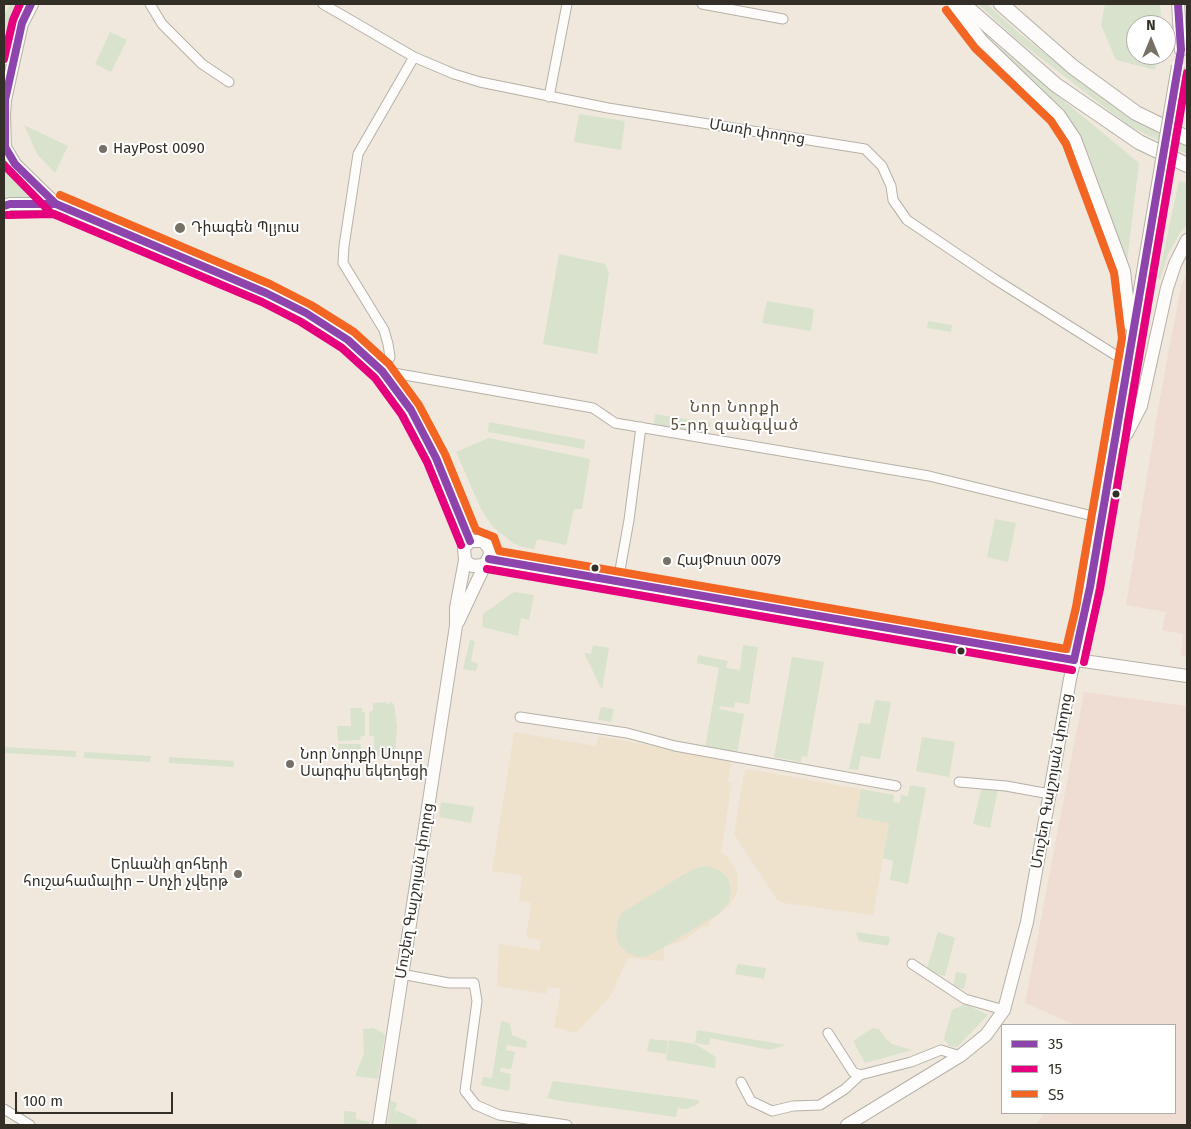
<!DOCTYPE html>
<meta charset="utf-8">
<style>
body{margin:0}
#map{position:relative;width:1191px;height:1129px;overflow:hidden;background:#f0e8dc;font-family:"Fira Sans","Noto Sans Armenian",sans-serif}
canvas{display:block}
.frame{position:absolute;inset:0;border:5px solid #342f26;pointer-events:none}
.legend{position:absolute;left:1001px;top:1024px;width:175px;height:90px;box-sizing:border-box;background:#fff;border:1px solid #aeaca8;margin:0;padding:6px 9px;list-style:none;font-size:15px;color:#342f26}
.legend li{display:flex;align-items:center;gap:10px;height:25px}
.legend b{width:25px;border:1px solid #aeaca8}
.north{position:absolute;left:1126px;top:15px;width:50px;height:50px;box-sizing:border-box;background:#fff;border:1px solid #aeaca8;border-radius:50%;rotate:0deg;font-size:14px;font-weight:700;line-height:20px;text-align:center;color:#342f26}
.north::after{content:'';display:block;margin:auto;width:18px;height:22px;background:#767066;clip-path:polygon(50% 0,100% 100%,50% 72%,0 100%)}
.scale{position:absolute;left:15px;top:1092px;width:158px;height:22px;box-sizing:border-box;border:2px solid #342f26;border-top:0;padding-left:6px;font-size:15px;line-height:18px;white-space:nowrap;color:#342f26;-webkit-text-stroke:4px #fff;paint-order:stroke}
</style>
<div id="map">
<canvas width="1191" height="1129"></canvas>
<div class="frame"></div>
<ul class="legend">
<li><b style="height:6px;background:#8e44ad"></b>35</li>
<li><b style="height:6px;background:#e5007d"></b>15</li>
<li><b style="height:6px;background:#f26522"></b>Տ5</li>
</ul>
<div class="north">N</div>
<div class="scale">100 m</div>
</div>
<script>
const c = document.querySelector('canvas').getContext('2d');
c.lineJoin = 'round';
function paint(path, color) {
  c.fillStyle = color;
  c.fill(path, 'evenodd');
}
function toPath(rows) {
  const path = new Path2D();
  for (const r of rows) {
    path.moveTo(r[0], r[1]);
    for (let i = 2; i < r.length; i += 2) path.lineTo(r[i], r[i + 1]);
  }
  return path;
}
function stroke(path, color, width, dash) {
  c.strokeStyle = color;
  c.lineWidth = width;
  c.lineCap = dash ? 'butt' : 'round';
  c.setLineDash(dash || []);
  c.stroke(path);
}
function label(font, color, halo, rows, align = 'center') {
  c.font = font + ' "Fira Sans","Noto Sans Armenian",sans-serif';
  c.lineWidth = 4;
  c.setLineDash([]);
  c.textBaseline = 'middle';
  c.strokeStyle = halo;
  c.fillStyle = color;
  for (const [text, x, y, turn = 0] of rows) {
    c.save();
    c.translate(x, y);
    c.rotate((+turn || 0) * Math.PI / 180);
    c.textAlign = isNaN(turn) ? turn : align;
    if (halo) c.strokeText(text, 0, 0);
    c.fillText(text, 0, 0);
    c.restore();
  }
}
paint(toPath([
 [1187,272,1187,657,1181,655,1183,634,1162,630,1166,612,1126,605,1159,403,1181,286],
 [1084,692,1187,706,1187,1125,1035,1125,1045,1113,1175,1113,1175,1025,1075,1025,1025,1003]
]), '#efddd4');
paint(toPath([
 [514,732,596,746,599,736,732,761,728,782,732,783,721,852,728,857,737,873,738,891,730,905,709,922,710,926,702,927,685,940,664,947,664,961,628,958,610,997,576,1033,554,1027,561,989,548,987,546,994,497,986,499,944,539,950,541,940,526,937,531,903,519,901,522,875,492,871],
 [747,769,894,795,873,915,783,903,777,900,734,834,744,773]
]), '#efe2cd');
paint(toPath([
 [10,4,20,4,4,35,4,16],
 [978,4,987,4,1020,34,1131,119,1187,147,1187,154,1129,126,1016,39],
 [1105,4,1160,4,1162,25,1136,25,1136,55,1157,55,1155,70,1116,60,1101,25],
 [110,32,127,40,111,72,95,64],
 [982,33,1139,163,1127,262,1089,156,1073,124,1056,103],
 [579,114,625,121,621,150,574,142],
 [24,125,68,146,55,173,37,154],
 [4,157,15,173,41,198,4,201],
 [1179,181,1187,183,1187,225,1182,230,1168,254,1160,280,1158,278],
 [559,254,605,264,609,272,597,354,543,344],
 [767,301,814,309,811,331,762,323],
 [928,321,952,325,951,332,927,328],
 [655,414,711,423,709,434,654,424],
 [489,422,585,440,584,449,488,432],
 [489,438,590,459,582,509,574,509,566,545,537,539,534,549,522,547,513,543,493,527,481,509,456,452],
 [995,519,1016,523,1008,562,987,557],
 [514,592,534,595,529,620,521,618,518,636,482,627,483,614],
 [470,640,475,641,471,661,478,664,476,671,463,669],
 [593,645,609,648,602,690,584,653,591,654],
 [743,645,758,647,749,704,735,702,734,708,720,706,719,709,744,714,737,754,705,748,719,668,697,663,698,655,728,661,726,668,740,670],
 [792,657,824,662,807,757,802,756,801,762,774,757],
 [875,700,891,702,880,759,861,756,858,770,849,769,859,723,870,724],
 [386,702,388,705,391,702,394,704,397,727,395,756,368,757,368,749,374,748,374,736,369,736,369,712,373,711,373,703],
 [601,707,614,709,611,722,598,720],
 [350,708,362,708,362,712,365,712,365,736,361,736,360,740,338,741,337,726,351,726],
 [922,737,955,742,949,777,916,771],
 [338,744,361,744,361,749,365,749,365,757,340,758],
 [4,747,76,751,76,757,4,753],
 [84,752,151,756,150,762,84,758],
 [169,757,234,761,233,767,169,763],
 [910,785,926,788,908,884,890,880,893,861,883,858,889,823,856,817,861,789,894,795,893,802,900,803,901,795,908,796],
 [982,786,998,789,990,828,973,824],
 [441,802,474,807,471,823,439,817],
 [707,866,719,870,728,878,731,889,729,902,720,913,649,956,637,957,628,953,619,945,616,933,618,920,623,912,693,869],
 [856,932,890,937,888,946,859,941],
 [938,932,955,938,945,976,926,971],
 [738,964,766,968,764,979,735,974],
 [956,972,967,974,964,989,953,987],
 [965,1004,988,1015,957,1047,949,1046,944,1039,952,1010],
 [501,1021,510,1023,512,1035,527,1041,526,1048,507,1045,506,1050,515,1052,511,1069,501,1068,500,1072,511,1074,509,1091,481,1085,483,1077,492,1078],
 [373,1028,385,1034,378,1079,355,1076,364,1054,363,1029],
 [873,1028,879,1029,887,1040,892,1044,912,1050,865,1063,853,1041],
 [697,1030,786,1045,770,1050,710,1038,709,1045,695,1043],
 [650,1039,668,1041,666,1054,647,1051],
 [669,1040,695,1044,716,1057,715,1068,666,1060],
 [553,1081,699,1100,698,1104,687,1109,678,1108,676,1117,561,1101,547,1098],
 [390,1100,397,1103,395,1110,395,1119,396,1110,417,1120,416,1125,388,1125],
 [344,1111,356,1112,356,1119,369,1122,370,1125,344,1125]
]), '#d9e2cd');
const street = toPath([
 [150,4,162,24,202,64,229,82],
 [323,4,414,57,454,74,480,82,608,108,865,149,882,166,891,186,893,200,907,220,993,278,1128,363],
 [702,4,783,19],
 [414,57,358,154,344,246,343,263,384,330,388,344,390,357,382,371,593,408,615,423,929,476,1101,518],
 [549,97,567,4],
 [618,581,629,520,641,427],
 [520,717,627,733,675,746,896,786],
 [959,782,1006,786,1050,794],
 [912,964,965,999,1004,1010],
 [401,974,449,983,474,983,477,1001,465,1091,476,1105,499,1115,567,1125],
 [828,1033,853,1072,860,1075,911,1062,941,1050,960,1056],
 [741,1082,751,1101,772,1111,793,1106,820,1105,845,1089,860,1075],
 [4,1109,30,1125]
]);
const secondary = toPath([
 [954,4,982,41,1059,115,1075,139,1124,271,1130,325],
 [1178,4,1181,50],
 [21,28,5,100,4,116,5,147,15,164,56,204,266,293,306,313,348,340,382,371,411,410,436,458,470,541],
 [4,206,10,204,56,204],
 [1113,446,1127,433,1141,406,1167,288,1175,264,1187,240],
 [489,559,1056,657,1187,676],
 [458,622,490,554,489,548,483,541,470,541,464,548,465,560,472,566,483,565],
 [379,1125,456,626,456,608,465,560],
 [847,1125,960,1056,986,1035,1004,1010,1027,922,1070,679,1086,609,1142,278]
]);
const primary = toPath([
 [963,4,1056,85,1139,142,1187,165],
 [1001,4,1073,67,1136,113,1187,138],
 [4,57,31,4]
]);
stroke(street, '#b6b0a7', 11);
stroke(secondary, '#b6b0a7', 14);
stroke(primary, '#b6b0a7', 16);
stroke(street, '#fdfcfa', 9);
stroke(secondary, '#fdfcfa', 12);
stroke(primary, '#fdfcfa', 14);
const secondaryBridge = toPath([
 [1142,278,1178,66]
]);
stroke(secondaryBridge, '#b6b0a7', 14, []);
stroke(secondaryBridge, '#fdfcfa', 12);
stroke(toPath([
 [31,4,22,23,5,100,5,147,15,164,56,204,266,293,306,313,348,340,382,371,411,410,436,458,470,541],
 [4,206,10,204,56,204,70,210],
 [489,559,1074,660],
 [1074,660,1090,587,1181,50,1178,4]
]), '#8e44ad', 8);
stroke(toPath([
 [4,59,13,20,20,4],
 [4,165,51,213,262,302,301,322,342,348,375,378,402,415,427,462,461,545],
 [7,215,54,214,66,219],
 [487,569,1072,670],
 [1084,662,1100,589,1187,73]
]), '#e5007d', 8);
stroke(toPath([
 [60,195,270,284,311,305,354,332,389,364,419,405,445,454,476,530,494,537,499,551,1066,649,1076,607,1122,338,1114,273,1066,144,1051,121,975,48,946,10]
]), '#f26522', 8);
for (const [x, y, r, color] of [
 [103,149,5,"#767066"],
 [180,228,6,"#767066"],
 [1116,494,4.5,"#342f26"],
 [667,561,5,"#767066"],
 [595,568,4.5,"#342f26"],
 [961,651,4.5,"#342f26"],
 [290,764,5,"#767066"],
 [238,874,5,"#767066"]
]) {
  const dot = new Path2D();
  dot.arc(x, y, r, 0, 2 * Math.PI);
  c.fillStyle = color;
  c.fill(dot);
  stroke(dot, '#fff', 2);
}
label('15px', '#342f26', '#fff', [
 ["Մառի փողոց",757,132,9],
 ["Մուշեղ Գալշոյան փողոց",1052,781,-80],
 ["Մուշեղ Գալշոյան փողոց",415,891,-81]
]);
label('15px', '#342f26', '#fff', [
 ["HayPost 0090",113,149],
 ["Դիագեն Պլյուս",191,228],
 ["ՀայՓոստ 0079",677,561],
 ["Նոր Նորքի Սուրբ",300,755],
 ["Սարգիս եկեղեցի",300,772],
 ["Երևանի զոհերի",228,865,"right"],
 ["հուշահամալիր – Սոչի չվերթ",228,882,"right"]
], 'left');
c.letterSpacing = '1px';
label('16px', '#5b503d', '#fff', [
 ["Նոր Նորքի",735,408],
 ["5-րդ զանգված",735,426]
]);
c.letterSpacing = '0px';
</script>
